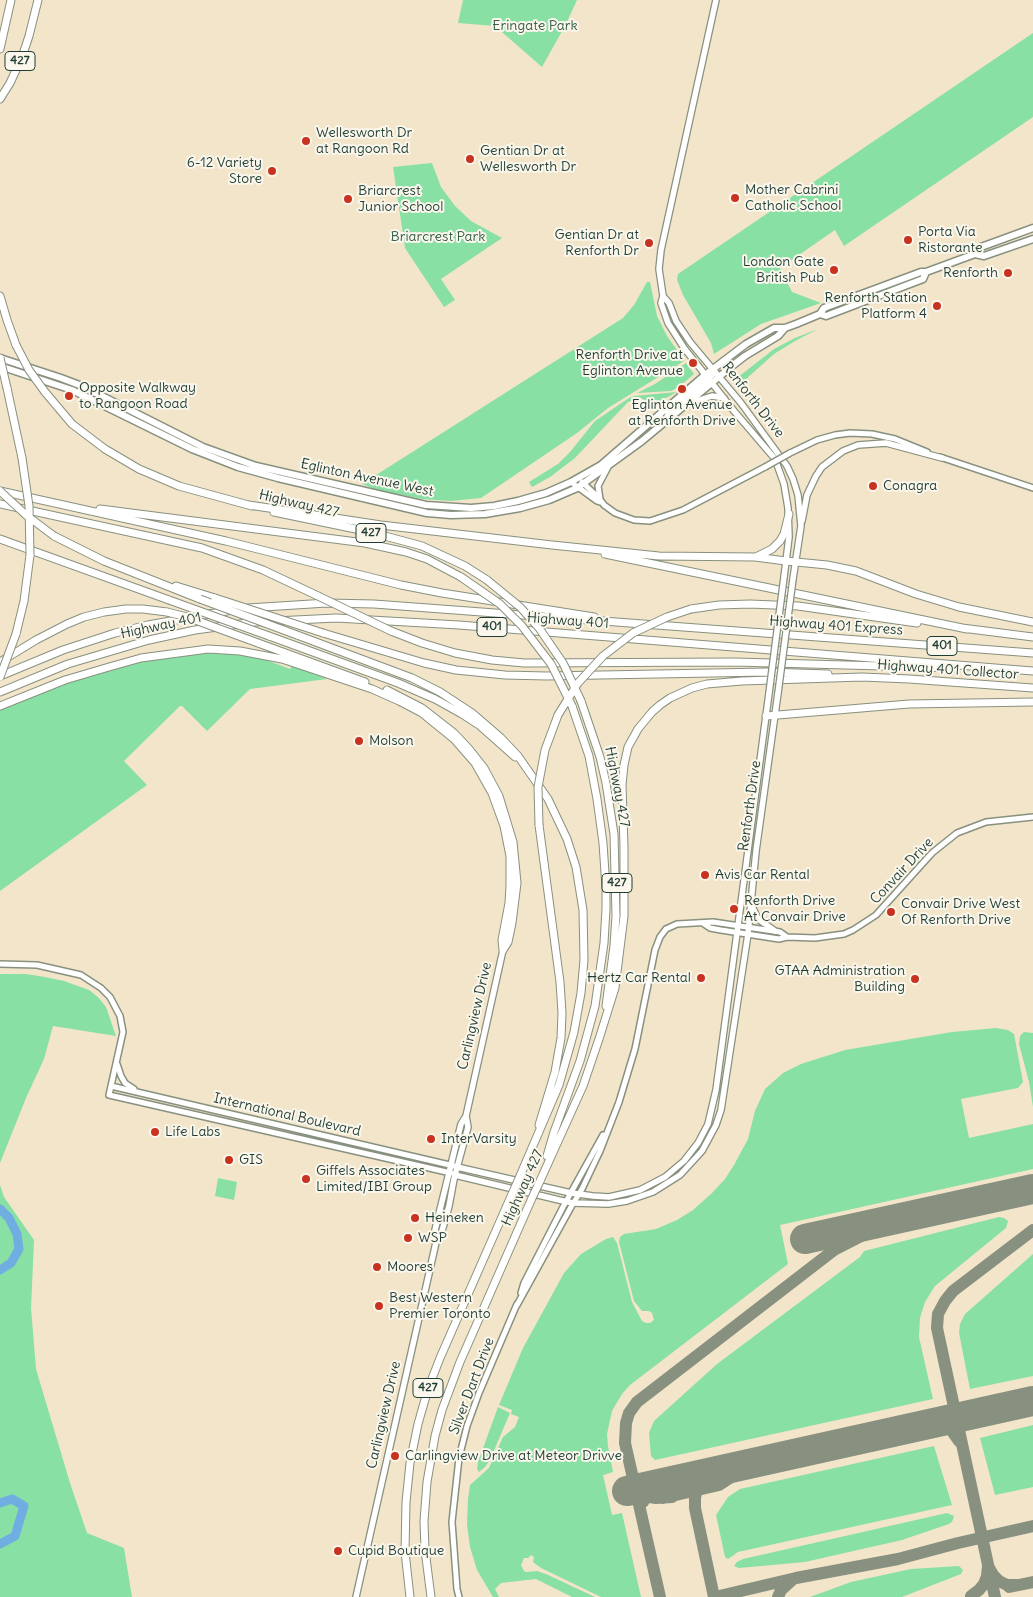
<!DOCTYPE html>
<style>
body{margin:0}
canvas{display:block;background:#f2e5ca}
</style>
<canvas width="1033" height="1597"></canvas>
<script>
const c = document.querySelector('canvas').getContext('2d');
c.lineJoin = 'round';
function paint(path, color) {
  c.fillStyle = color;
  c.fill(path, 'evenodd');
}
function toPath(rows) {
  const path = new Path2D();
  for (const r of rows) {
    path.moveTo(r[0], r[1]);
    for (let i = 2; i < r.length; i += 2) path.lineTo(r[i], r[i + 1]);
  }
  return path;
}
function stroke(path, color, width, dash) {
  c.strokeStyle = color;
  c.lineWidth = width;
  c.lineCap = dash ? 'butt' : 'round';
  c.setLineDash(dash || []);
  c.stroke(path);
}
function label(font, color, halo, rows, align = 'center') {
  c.font = font + ' Delius,sans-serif';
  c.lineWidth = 4;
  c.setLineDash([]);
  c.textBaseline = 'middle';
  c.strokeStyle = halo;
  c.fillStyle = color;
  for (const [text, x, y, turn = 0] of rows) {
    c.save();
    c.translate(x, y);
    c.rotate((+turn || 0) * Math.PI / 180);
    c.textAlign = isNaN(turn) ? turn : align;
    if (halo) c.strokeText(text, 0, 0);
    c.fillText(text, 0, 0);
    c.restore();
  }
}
paint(toPath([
 [463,0,577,0,566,24,542,67,495,26,458,23],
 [1033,33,1033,117,844,246,835,230,780,268,792,292,821,303,761,324,714,354,711,343,683,295,677,280,678,274],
 [432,163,441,187,455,206,471,221,502,238,441,279,455,300,444,307,405,248,393,167],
 [647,282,650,282,657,316,667,336,684,360,681,363,608,408,577,433,481,498,451,501,422,499,377,490,362,484,623,318,634,305],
 [818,329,795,341,774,354,737,387,733,383,732,379,742,374,774,349,795,338],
 [686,363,694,374,679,387,671,391,637,393,655,384],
 [677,392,653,405,648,401,640,398,628,402,575,458,550,477,532,487,529,482,558,464,570,452,595,421,629,398,634,396],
 [201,653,232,654,261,658,290,669,292,666,327,679,250,689,207,731,182,706,180,706,124,761,147,785,0,891,0,709,73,681,149,659],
 [0,974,26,974,45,977,64,981,89,990,98,997,106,1007,116,1036,53,1026,44,1059,26,1098,0,1163],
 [996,1028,1008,1030,1014,1034,1023,1082,1018,1088,961,1099,969,1138,1033,1124,1033,1169,780,1225,788,1264,630,1385,622,1394,612,1411,607,1434,608,1446,613,1472,603,1475,612,1515,622,1513,641,1597,601,1597,541,1568,533,1562,534,1557,531,1555,528,1558,524,1558,521,1565,524,1571,526,1572,537,1571,546,1574,595,1597,572,1597,536,1579,501,1583,495,1589,499,1597,493,1597,477,1570,470,1547,467,1525,468,1499,470,1485,489,1468,503,1437,515,1427,519,1417,511,1414,512,1410,499,1405,523,1348,564,1273,581,1254,606,1239,613,1237,617,1243,632,1302,642,1321,646,1323,650,1323,654,1320,652,1313,649,1311,642,1311,634,1301,619,1242,620,1237,624,1234,656,1229,677,1220,693,1210,712,1193,725,1179,734,1165,748,1139,755,1111,765,1089,783,1073,801,1064,845,1050,952,1032],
 [1024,1032,1033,1033,1033,1107,1029,1082,1019,1044,1020,1036],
 [218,1178,237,1182,234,1200,215,1196],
 [0,1185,4,1197,34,1240,31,1308,36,1369,70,1483,87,1533,124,1548,132,1597,0,1597],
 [999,1217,1004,1218,1008,1221,1006,1228,935,1286,925,1302,920,1318,919,1337,933,1399,655,1460,651,1456,649,1433,654,1421,717,1364,860,1257,864,1251],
 [1033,1254,1033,1376,970,1389,959,1333,960,1324,965,1314],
 [498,1407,510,1413,490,1460,485,1467,479,1472,477,1469,478,1462],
 [1033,1425,1033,1487,995,1495,980,1438],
 [934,1446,952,1505,738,1552,728,1559,725,1557,716,1515,728,1497,740,1489],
 [947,1513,954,1516,952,1522,949,1524,902,1540,805,1562,739,1568,734,1566,737,1562,743,1559],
 [959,1566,963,1570,961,1574,902,1597,810,1597,851,1582,911,1569]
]), '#89e0a4');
stroke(toPath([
 [0,1209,9,1218,17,1234,19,1249,11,1263,0,1270],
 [0,1503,12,1499,24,1506,15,1536,0,1544]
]), '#70aee2', 9);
stroke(toPath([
 [931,1423,944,1426,952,1431,959,1441],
 [634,1481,641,1491,650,1497,656,1498,672,1497],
 [663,1498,719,1485,753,1463],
 [643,1502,648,1492,658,1484],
 [1009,1587,1033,1582],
 [971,1596,979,1590,984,1584,987,1576,988,1566,993,1575,999,1581,1007,1585,1017,1585],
 [660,1597,625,1443,626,1423,629,1413,637,1402,834,1250,875,1229,943,1208],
 [714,1597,695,1508,695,1497,698,1487,704,1480,721,1470],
 [715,1597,796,1578,898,1559,958,1543,1033,1526],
 [778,1597,781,1590,792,1580],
 [995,1597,937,1328,938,1314,945,1301,953,1291,1033,1230]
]), '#88917f', 12);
stroke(toPath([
 [805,1239,1033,1189],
 [627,1491,1033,1401]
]), '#88917f', 30);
const tertiary = toPath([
 [790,453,817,440,835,435,850,433,872,434,895,439,927,452],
 [940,457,1033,488],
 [571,482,597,501,600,502],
 [582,482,598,497,604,505,615,513,634,520,650,521,683,510,765,467],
 [600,499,598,486,608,467],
 [704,924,710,928,721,930,779,939,787,937,815,938,844,934,853,930,876,915,932,853,957,833,986,822,1033,817],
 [0,964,37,965,81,975,101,988,110,997,120,1016,123,1032,109,1095,451,1173],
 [117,1064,121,1076,125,1083,134,1089],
 [111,1086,454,1166],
 [521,1293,524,1283,563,1207,603,1135],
 [517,1305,571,1207,582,1189,600,1151,619,1102,635,1049,655,950,660,937,666,929,677,924,713,922,780,932,787,937],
 [459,1597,457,1589,452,1522,459,1458,467,1426,479,1393,517,1304]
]);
const secondary = toPath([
 [716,0,661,250,659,269,663,296,661,303,668,323,684,348,734,411,775,459,784,484,788,508,789,537,784,577],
 [663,296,669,303,676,321,690,342,741,403,787,466,793,479,798,495,801,526,793,579],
 [690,403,712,396,724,398],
 [802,521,807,495,816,476,822,467,843,451,858,445,886,443,942,458],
 [751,904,758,919,775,931],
 [457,1167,571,1193,593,1196,609,1197,640,1190,665,1177,684,1161,698,1143,708,1124,716,1090,769,693],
 [455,1175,559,1200,573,1203,608,1204,627,1201,653,1192,680,1175,702,1151,716,1125,721,1110,748,934,756,851,778,693],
 [437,1238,442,1231,449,1206,454,1179,468,1127,466,1116],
 [356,1597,437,1238,435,1230,461,1124,466,1116,503,950]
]);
const primary = toPath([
 [975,254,984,256,1033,239],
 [820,314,826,316,923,279,926,272],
 [0,358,61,378,82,386,203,447,256,466,426,505,471,508,494,506,518,501,546,493,571,482,601,465,705,375,746,344,774,328,785,328,796,324,820,314,824,308,921,272,926,272,975,254,981,247,1033,228],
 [0,366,72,390,192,449,238,467,278,478,427,513,451,515,485,514,520,508,549,500,577,488,642,441,732,366,745,356,778,336,785,328],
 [665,421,670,411,715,372]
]);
const motorway = toPath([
 [0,49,11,0],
 [0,99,10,83,22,57,29,36,38,0],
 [0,296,7,320,16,345],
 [7,388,22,458],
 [45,392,72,424,105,449,139,469,179,486,252,506],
 [0,491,226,541,401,585,442,593,594,617],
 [0,504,202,548,263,570,318,596],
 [249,505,381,525,552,545,659,556,755,557,786,561,827,565,856,571,916,594,959,607,1033,622],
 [100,509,365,543,406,552,427,559,461,577],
 [274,512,370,532,422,546,465,566,487,580],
 [54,536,104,561,200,599],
 [0,539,169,600],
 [605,554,967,629],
 [756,557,772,549,780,541,784,534,789,514],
 [176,586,215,598],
 [248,608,327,603,374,604,1033,653],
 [691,609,719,605,750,604,798,606,917,623],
 [962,628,1033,637],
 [391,631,422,643,455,653,492,660,524,663,735,662,956,668],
 [323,633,424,663,456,670,505,675,546,676,767,672,828,674],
 [16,634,24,601,30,555],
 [297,635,412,678,440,692,472,713,501,738,518,756,548,799,567,839,576,867,583,910,584,960,581,993,574,1032,559,1085,520,1176],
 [269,636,398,683,435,699,462,714,479,725,515,757],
 [258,643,365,682],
 [0,662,36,640,67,624,84,617,104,612,126,609,143,609,167,612],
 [0,676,63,650,115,633,148,625,232,610],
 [387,690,422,708,454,733,469,749,484,768,499,796,513,842,517,883,512,923,508,942,503,950],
 [0,692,68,664,149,640,195,630,255,622,336,618,459,625,1033,671],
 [581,701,600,757,606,783,614,834,616,916,614,946,606,1006],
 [0,706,65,680,109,667,141,658,208,649,240,651,282,659,372,689,399,701,422,713,454,739,475,763,492,793,504,826,510,856,510,886,509,903,502,940,503,950],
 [766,716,909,704,1033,702],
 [539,825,560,982,562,1013,561,1038,555,1072,539,1125],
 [599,1039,615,988,624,916,624,846,622,785,624,765,628,747,638,729,652,712,660,705,670,698,692,688,707,684,742,681,862,677,909,679,1033,688],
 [547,1156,554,1132,580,1061,595,1006,604,943,606,909,606,888,603,843,597,799,589,756,572,706],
 [540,1181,583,1086,600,1036],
 [410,1597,405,1552,406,1502,410,1463,418,1424,428,1389,440,1358,512,1194],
 [431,1597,425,1550,424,1521,427,1482,435,1436,442,1410,460,1362,532,1198]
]);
stroke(tertiary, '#88917f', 8);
stroke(secondary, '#88917f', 8);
stroke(primary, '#88917f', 9);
stroke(motorway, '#88917f', 9);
stroke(tertiary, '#fff', 5);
stroke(secondary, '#fff', 5.5);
stroke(primary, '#fff', 6);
stroke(motorway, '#fff', 7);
const tertiaryBridge = toPath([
 [765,467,790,453]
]);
const secondaryBridge = toPath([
 [769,693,784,577],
 [778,693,793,579]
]);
const motorwayBridge = toPath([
 [16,345,29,370,45,392],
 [0,358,7,388],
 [22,458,29,506,30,555],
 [0,491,26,515,54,536],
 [461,577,500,604,522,626,551,664,572,706],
 [487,580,520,607,539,628,563,663,581,701],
 [318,596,391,631],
 [215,598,323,633],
 [200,599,297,635],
 [169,600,269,636],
 [167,612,187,617,258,643],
 [0,677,16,634],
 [539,825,538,787,545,750,558,715,578,683,603,656,633,633,667,617,691,609],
 [512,1194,520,1176],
 [532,1198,540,1181]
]);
stroke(tertiaryBridge, '#88917f', 8, []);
stroke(secondaryBridge, '#88917f', 8, []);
stroke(motorwayBridge, '#88917f', 9, []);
stroke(tertiaryBridge, '#fff', 5);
stroke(secondaryBridge, '#fff', 5.5);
stroke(motorwayBridge, '#fff', 7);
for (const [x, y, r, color] of [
 [306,141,5,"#c8321e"],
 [470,159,5,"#c8321e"],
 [272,171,5,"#c8321e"],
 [735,198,5,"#c8321e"],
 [348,199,5,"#c8321e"],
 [908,240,5,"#c8321e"],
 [649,243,5,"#c8321e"],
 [834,270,5,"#c8321e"],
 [1008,273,5,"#c8321e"],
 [937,306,5,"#c8321e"],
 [693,363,5,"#c8321e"],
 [682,389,5,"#c8321e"],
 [69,396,5,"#c8321e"],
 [873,486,5,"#c8321e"],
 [359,741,5,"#c8321e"],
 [705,875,5,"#c8321e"],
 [734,909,5,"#c8321e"],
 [891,912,5,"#c8321e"],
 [701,978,5,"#c8321e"],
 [915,979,5,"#c8321e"],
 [155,1132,5,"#c8321e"],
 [431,1139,5,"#c8321e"],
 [229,1160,5,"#c8321e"],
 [306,1179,5,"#c8321e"],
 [415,1218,5,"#c8321e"],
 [408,1238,5,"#c8321e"],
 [377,1267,5,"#c8321e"],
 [379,1306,5,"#c8321e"],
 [395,1456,5,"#c8321e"],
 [338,1551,5,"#c8321e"]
]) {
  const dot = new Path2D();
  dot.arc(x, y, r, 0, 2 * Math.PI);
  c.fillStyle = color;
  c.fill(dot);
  stroke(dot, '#fbf7ec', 2);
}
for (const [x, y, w] of [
 [20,61,30],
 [371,533,30],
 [492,627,30],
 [942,646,30],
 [617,883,30],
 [428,1388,30]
]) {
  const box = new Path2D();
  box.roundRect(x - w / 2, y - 9.5, w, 19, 4);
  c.fillStyle = '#fbf7ec';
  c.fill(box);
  stroke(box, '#1f3d34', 1);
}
label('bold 12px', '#1f3d34', null, [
 ["427",20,61],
 ["427",371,533],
 ["401",492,627],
 ["401",942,646],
 ["427",617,883],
 ["427",428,1388]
]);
label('14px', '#345e4a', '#fbf7ec', [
 ["Eringate Park",535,26],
 ["Briarcrest Park",438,237]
]);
label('14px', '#1f3d34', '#fbf7ec', [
 ["Wellesworth Dr",316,133],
 ["at Rangoon Rd",316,149],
 ["Gentian Dr at",480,151],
 ["Wellesworth Dr",480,167],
 ["6-12 Variety",262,163,"right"],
 ["Store",262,179,"right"],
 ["Mother Cabrini",745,190],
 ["Catholic School",745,206],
 ["Briarcrest",358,191],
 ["Junior School",358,207],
 ["Porta Via",918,232],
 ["Ristorante",918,248],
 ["Gentian Dr at",639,235,"right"],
 ["Renforth Dr",639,251,"right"],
 ["London Gate",824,262,"right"],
 ["British Pub",824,278,"right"],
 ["Renforth",998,273,"right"],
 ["Renforth Station",927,298,"right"],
 ["Platform 4",927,314,"right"],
 ["Renforth Drive at",683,355,"right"],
 ["Eglinton Avenue",683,371,"right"],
 ["Opposite Walkway",79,388],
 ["to Rangoon Road",79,404],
 ["Eglinton Avenue",682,405,"center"],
 ["at Renforth Drive",682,421,"center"],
 ["Conagra",883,486],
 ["Molson",369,741],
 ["Avis Car Rental",715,875],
 ["Renforth Drive",744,901],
 ["At Convair Drive",744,917],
 ["Convair Drive West",901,904],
 ["Of Renforth Drive",901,920],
 ["GTAA Administration",905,971,"right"],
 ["Building",905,987,"right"],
 ["Hertz Car Rental",691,978,"right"],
 ["Life Labs",165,1132],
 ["InterVarsity",441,1139],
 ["GIS",239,1160],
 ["Giffels Associates",316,1171],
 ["Limited/IBI Group",316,1187],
 ["Heineken",425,1218],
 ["WSP",418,1238],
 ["Moores",387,1267],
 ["Best Western",389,1298],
 ["Premier Toronto",389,1314],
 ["Carlingview Drive at Meteor Drivve",405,1456],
 ["Cupid Boutique",348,1551]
], 'left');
label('14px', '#1f3d34', '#fbf7ec', [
 ["Renforth Drive",753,400,52],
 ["Eglinton Avenue West",367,478,12],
 ["Highway 427",299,504,13],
 ["Highway 401",568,621,4],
 ["Highway 401",161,626,-12],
 ["Highway 401 Express",836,626,4],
 ["Highway 401 Collector",948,670,4],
 ["Highway 427",617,787,79],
 ["Renforth Drive",750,806,-82],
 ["Convair Drive",902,871,-47],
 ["Carlingview Drive",475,1016,-77],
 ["International Boulevard",287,1115,13],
 ["Highway 427",523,1188,-66],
 ["Silver Dart Drive",472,1386,-69],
 ["Carlingview Drive",384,1415,-77]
]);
</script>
